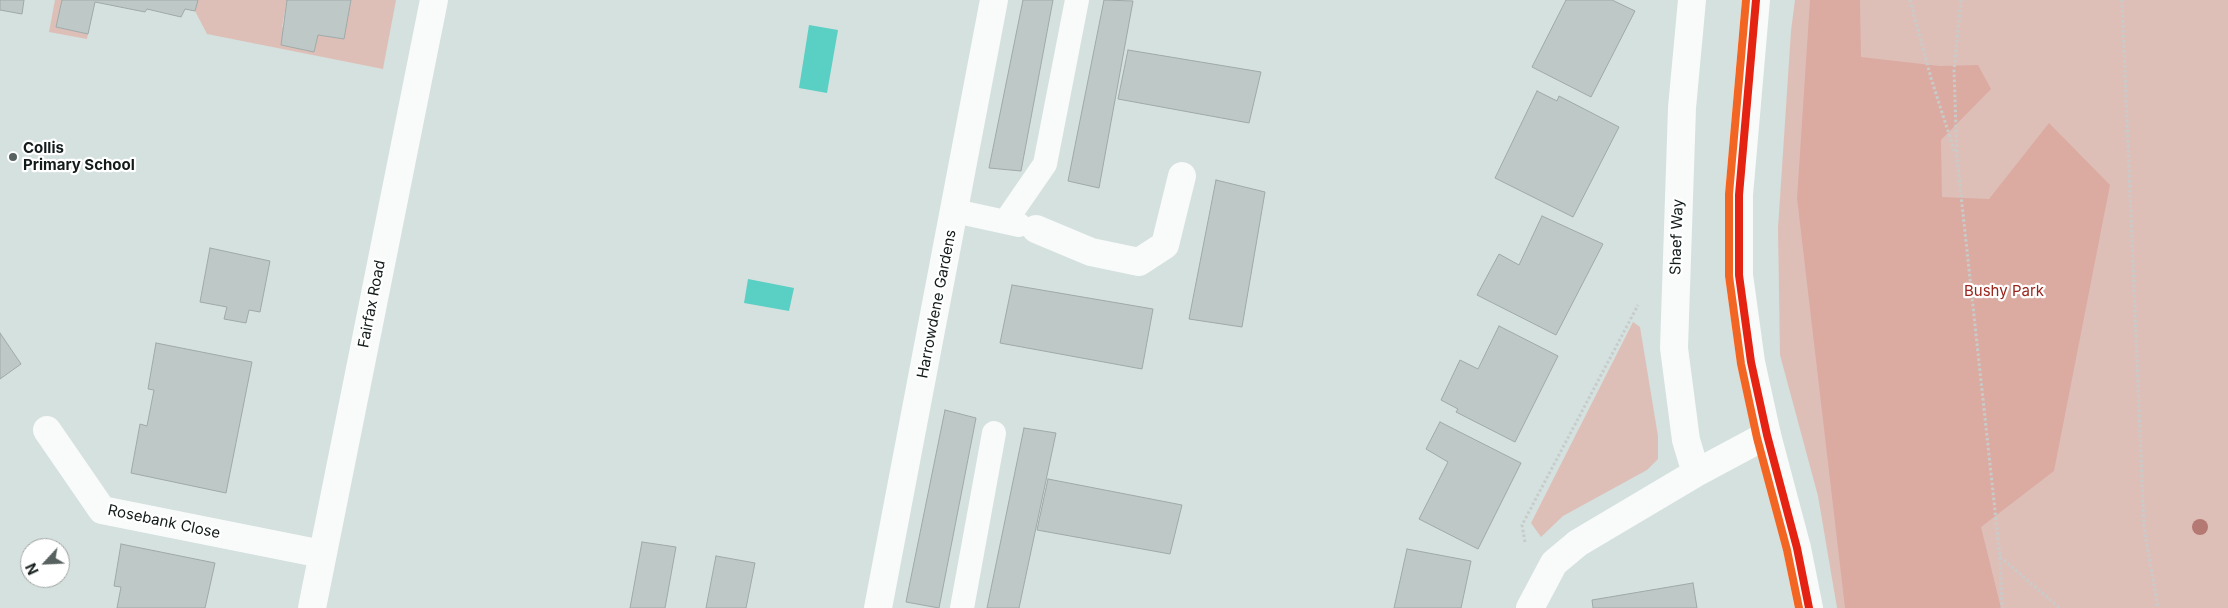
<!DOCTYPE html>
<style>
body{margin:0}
#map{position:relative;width:2228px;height:608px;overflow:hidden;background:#d4e1df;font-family:Inter,sans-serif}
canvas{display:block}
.north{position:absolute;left:20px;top:538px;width:50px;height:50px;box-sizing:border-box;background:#fff;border:1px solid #a1a4a4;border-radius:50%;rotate:245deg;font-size:14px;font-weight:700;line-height:20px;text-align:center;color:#131c1b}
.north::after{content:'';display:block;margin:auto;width:18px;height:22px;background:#576160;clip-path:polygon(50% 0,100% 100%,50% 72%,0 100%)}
</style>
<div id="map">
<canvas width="2228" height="608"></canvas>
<div class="north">N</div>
</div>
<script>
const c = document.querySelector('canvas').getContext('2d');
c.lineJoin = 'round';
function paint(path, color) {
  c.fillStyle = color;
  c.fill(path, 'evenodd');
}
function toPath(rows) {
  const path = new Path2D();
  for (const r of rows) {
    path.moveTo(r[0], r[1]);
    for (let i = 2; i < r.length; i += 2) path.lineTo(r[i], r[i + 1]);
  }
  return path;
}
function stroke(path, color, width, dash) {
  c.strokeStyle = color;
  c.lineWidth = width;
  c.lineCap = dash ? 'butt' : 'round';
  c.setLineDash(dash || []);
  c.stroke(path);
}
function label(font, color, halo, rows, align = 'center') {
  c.font = font + ' Inter,sans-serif';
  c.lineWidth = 4.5;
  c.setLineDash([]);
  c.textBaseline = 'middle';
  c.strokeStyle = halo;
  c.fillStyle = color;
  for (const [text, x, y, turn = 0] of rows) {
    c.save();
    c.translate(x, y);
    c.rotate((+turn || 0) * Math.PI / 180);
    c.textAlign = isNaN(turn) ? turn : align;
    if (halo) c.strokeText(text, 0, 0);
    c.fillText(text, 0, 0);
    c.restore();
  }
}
paint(toPath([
 [55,0,62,0,56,27,88,34,87,39,49,32],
 [198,0,287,0,282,27,285,28,281,45,314,52,318,35,344,39,351,0,396,0,383,69,207,34,195,11],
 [1795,0,2228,0,2228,608,1837,608,1818,496,1780,355,1778,228,1791,31],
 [1633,322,1640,327,1658,436,1658,459,1647,470,1563,516,1541,537,1531,523]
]), '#debfb8');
paint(toPath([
 [1810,0,1860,0,1861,57,1940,66,1978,65,1991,89,1941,140,1942,197,1989,199,2049,123,2110,185,2054,471,1981,527,2001,608,1845,608,1797,198]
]), '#dbaba2');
paint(toPath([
 [809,25,838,30,827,93,799,88],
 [748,279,794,288,789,311,744,303]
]), '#5acfc4');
const building = toPath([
 [0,0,24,0,22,14,0,10,0,0],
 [62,0,198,0,195,11,185,9,181,17,147,9,145,12,95,2,88,34,56,27,62,0],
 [287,0,351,0,344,39,318,35,314,52,281,45,287,0],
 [1023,0,1053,0,1021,171,989,168,1023,0],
 [1104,0,1133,1,1099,188,1068,181,1104,0],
 [1566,0,1612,0,1635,11,1591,97,1532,67,1566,0],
 [1128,50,1261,72,1249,123,1118,99,1128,50],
 [1537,91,1557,101,1559,96,1619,127,1573,217,1495,178,1537,91],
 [1216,180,1265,192,1242,327,1189,319,1216,180],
 [1542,216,1603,244,1556,335,1477,295,1499,254,1519,265,1542,216],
 [210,248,270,261,260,312,249,310,246,323,224,319,227,307,200,302,210,248],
 [1012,285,1153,309,1142,369,1000,343,1012,285],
 [1499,326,1558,356,1515,442,1456,412,1458,409,1441,400,1460,360,1478,369,1499,326],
 [0,333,21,364,0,379,0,333],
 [156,343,252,362,226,493,131,473,140,424,147,426,154,390,148,389,156,343],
 [945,410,976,418,939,608,906,602,945,410],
 [1440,422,1521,463,1478,549,1419,519,1448,462,1426,449,1440,422],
 [1024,428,1056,433,1019,608,987,608,1024,428],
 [1048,479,1182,505,1170,554,1037,530,1048,479],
 [642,542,676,547,665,608,630,608,642,542],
 [121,544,215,563,205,608,117,608,121,587,114,586,121,544],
 [1407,549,1471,561,1461,608,1394,608,1407,549],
 [716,556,755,563,746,608,706,608,716,556],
 [1693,583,1697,608,1593,608,1592,600,1693,583]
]);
paint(building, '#bec9c7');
stroke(building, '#9fa9a7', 1);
stroke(toPath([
 [1910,0,1931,78,1955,153],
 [1961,0,1954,70,1957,158,2000,557,2002,608],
 [2122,0,2144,528,2158,608],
 [1525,542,1522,525,1638,305],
 [2000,557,2060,608]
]), '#c7cccb', 3, [2.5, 2.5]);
stroke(toPath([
 [955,211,1019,225],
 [1005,222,1045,164,1077,0],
 [962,608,994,433]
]), '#f9fafa', 24);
stroke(toPath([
 [1036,229,1091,252,1139,262,1165,245,1182,176],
 [47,430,102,510,322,554],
 [1696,473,1767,435],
 [312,608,434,0],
 [878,608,994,0],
 [1530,608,1554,563,1578,543,1696,473,1686,440,1674,348,1682,108,1692,0]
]), '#f9fafa', 28);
stroke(toPath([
 [1756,0,1739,195,1739,275,1751,362,1767,435,1797,548,1809,608]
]), '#f9fafa', 28);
stroke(toPath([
 [1756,0,1739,195,1739,275,1751,362,1767,435,1797,548,1809,608]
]), '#e42313', 8);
stroke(toPath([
 [1746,0,1729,194,1729,276,1741,364,1757,438,1787,550,1799,608]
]), '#f26522', 8);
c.fillStyle = '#b47973';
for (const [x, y] of [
 [2200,527]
]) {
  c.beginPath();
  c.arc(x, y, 8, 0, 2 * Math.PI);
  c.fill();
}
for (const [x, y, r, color] of [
 [13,157,5,"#576160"]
]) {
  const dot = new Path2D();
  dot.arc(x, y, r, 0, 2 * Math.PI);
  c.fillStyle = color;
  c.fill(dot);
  stroke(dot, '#fff', 2);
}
label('bold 15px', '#131c1b', '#fff', [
 ["Collis",23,148],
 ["Primary School",23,165]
], 'left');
label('15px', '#131c1b', '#fff', [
 ["Shaef Way",1677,237,-88],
 ["Fairfax Road",372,304,-79],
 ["Harrowdene Gardens",937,304,-79],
 ["Rosebank Close",164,522,12]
]);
label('15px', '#9a241b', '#fff', [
 ["Bushy Park",2004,291]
]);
</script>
